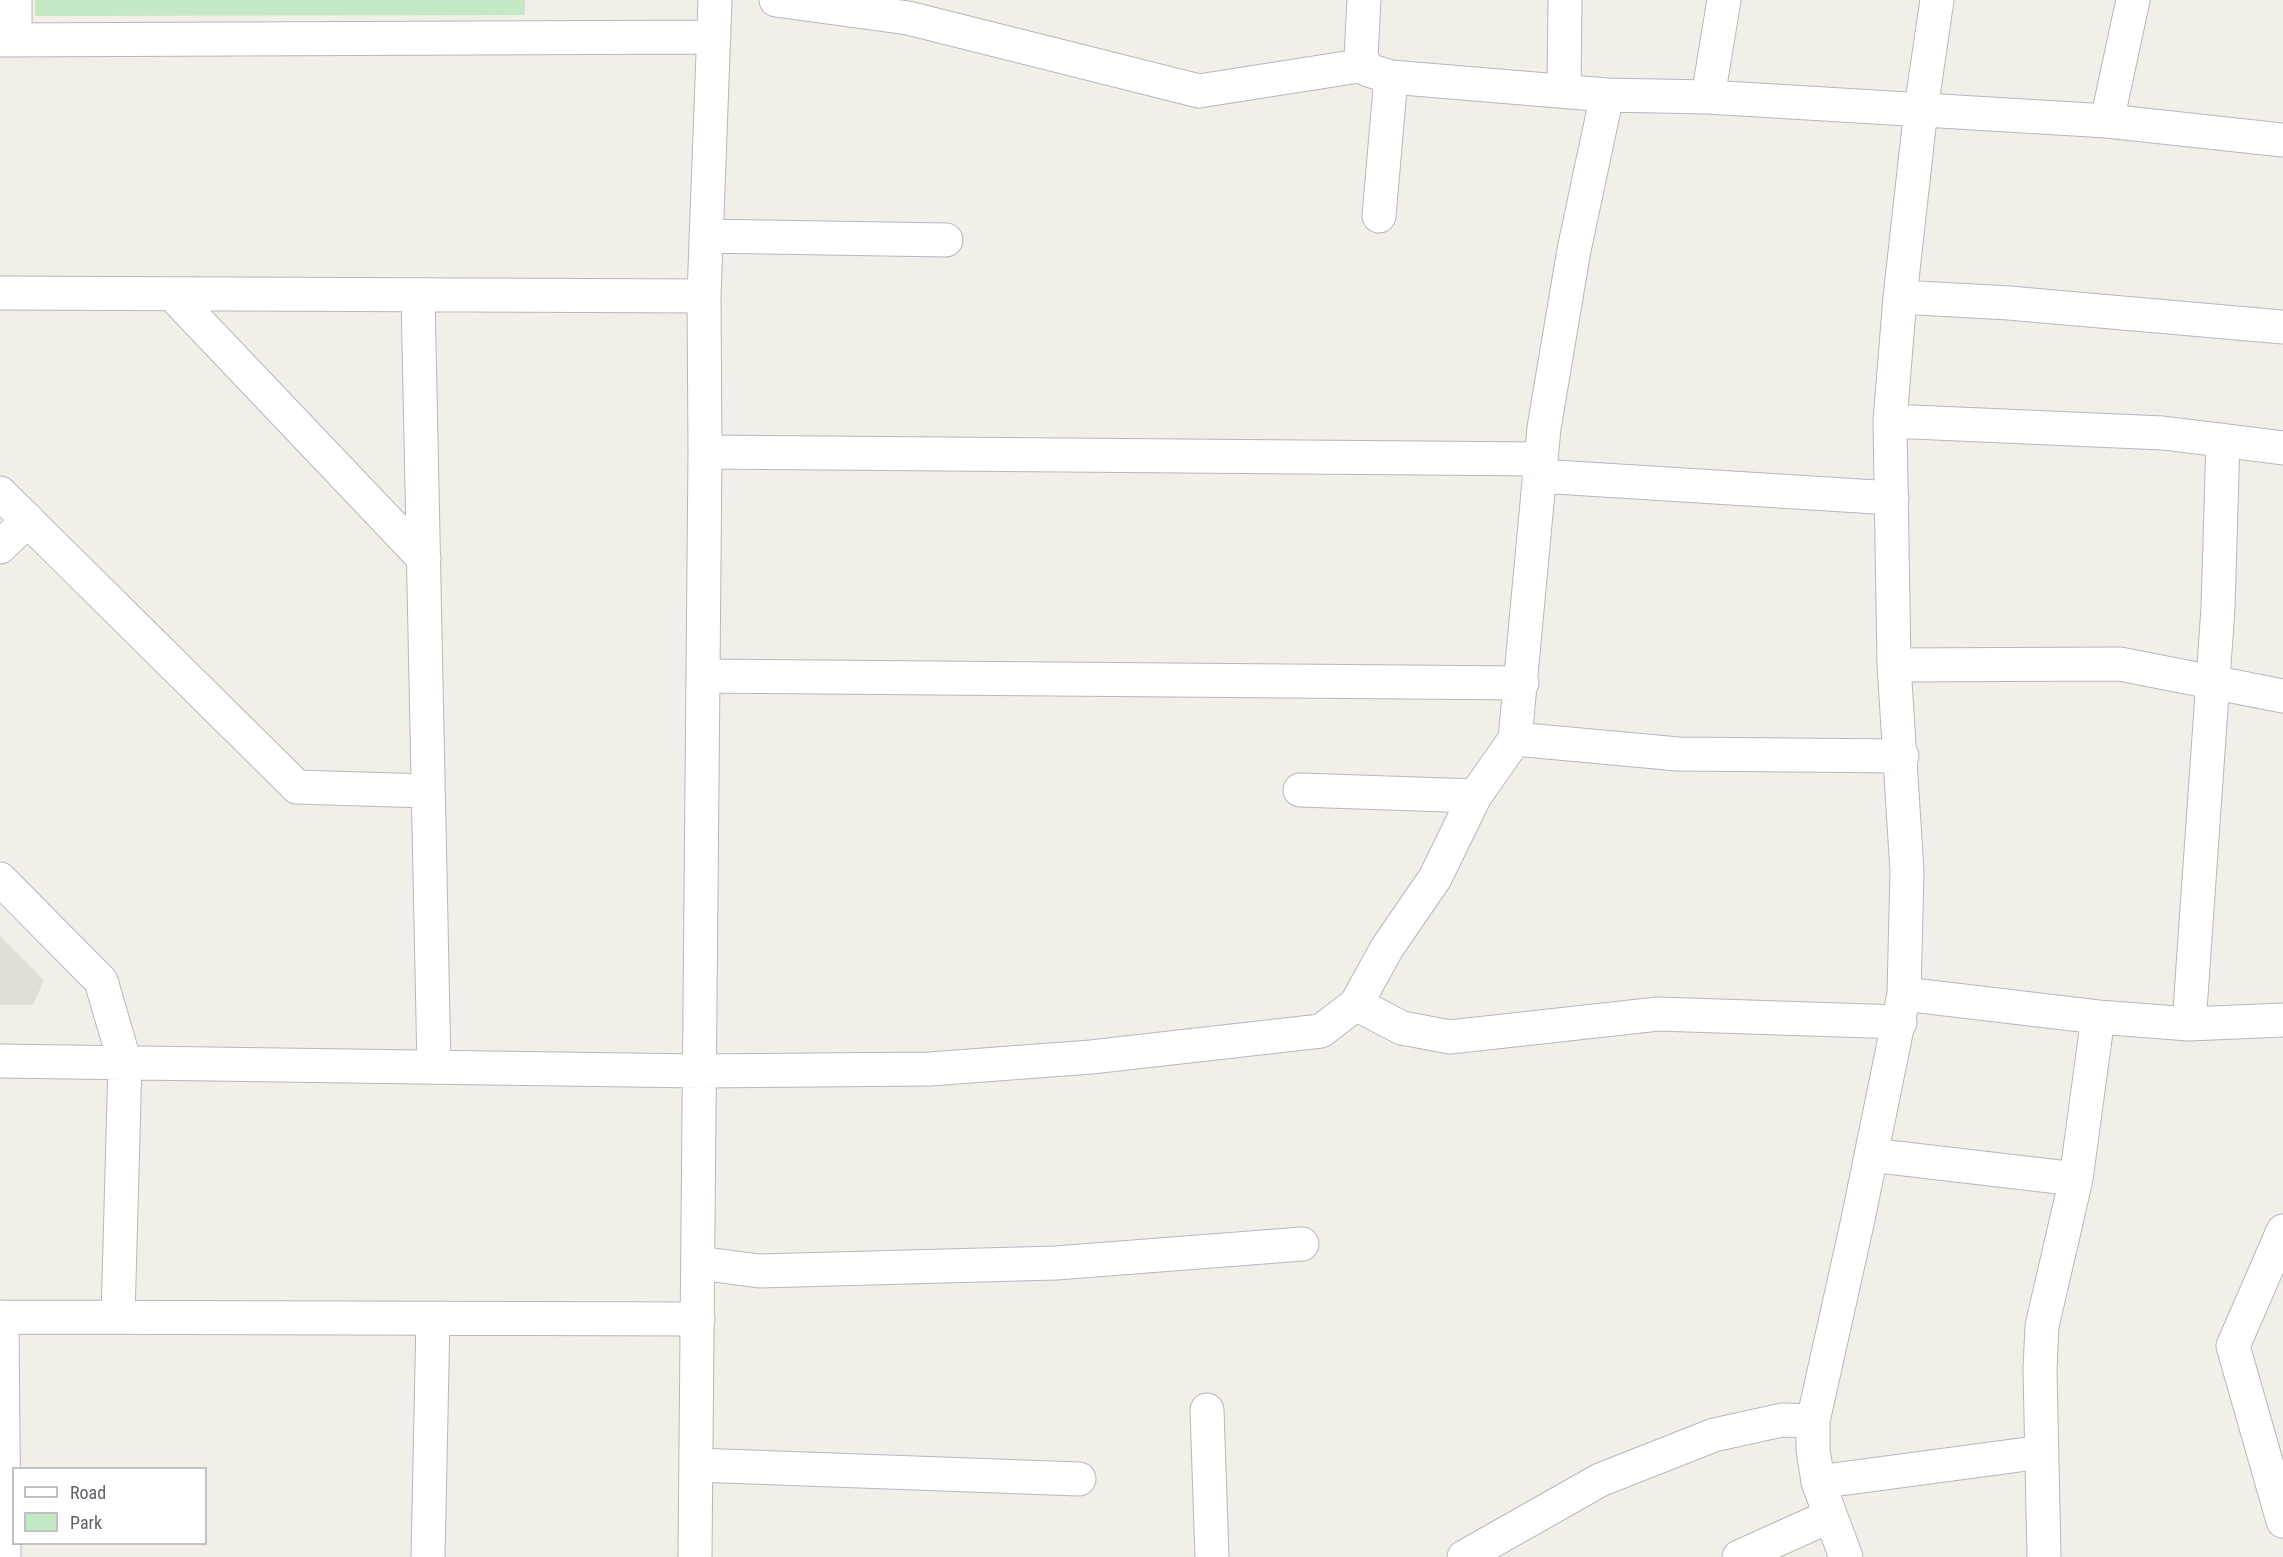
<!DOCTYPE html>
<style>
body{margin:0}
#map{position:relative;width:2283px;height:1557px;overflow:hidden;background:#f1efe8;font-family:"Roboto Condensed",sans-serif}
canvas{display:block}
.legend{position:absolute;left:12px;top:1467px;width:195px;height:78px;box-sizing:border-box;background:#fff;border:2px solid #bfc1c3;margin:0;padding:8px 10px;list-style:none;font-size:18px;color:#5f6368}
.legend li{display:flex;align-items:center;gap:12px;height:30px}
.legend b{width:30px;border:2px solid #bfc1c3}
</style>
<div id="map">
<canvas width="2283" height="1557"></canvas>
<ul class="legend">
<li><b style="height:8px;background:#fff"></b>Road</li>
<li><b style="height:16px;background:#c5e8c5"></b>Park</li>
</ul>
</div>
<script>
const c = document.querySelector('canvas').getContext('2d');
c.lineJoin = 'round';
function paint(path, color) {
  c.fillStyle = color;
  c.fill(path, 'evenodd');
}
function toPath(rows) {
  const path = new Path2D();
  for (const r of rows) {
    path.moveTo(r[0], r[1]);
    for (let i = 2; i < r.length; i += 2) path.lineTo(r[i], r[i + 1]);
  }
  return path;
}
function stroke(path, color, width, dash) {
  c.strokeStyle = color;
  c.lineWidth = width;
  c.lineCap = dash ? 'butt' : 'round';
  c.setLineDash(dash || []);
  c.stroke(path);
}
paint(toPath([
 [0,936,44,980,33,1005,0,1005]
]), '#e1ded6');
paint(toPath([
 [35,0,525,0,525,15,35,16]
]), '#c5e8c5');
const minor = toPath([
 [15,0,15,40],
 [776,0,908,18,1199,91,1365,65],
 [1364,0,1361,57,1368,70,1391,77,1607,95,1708,97,2107,121,2283,140],
 [0,40,714,37],
 [1564,90,1565,0],
 [1708,97,1724,0],
 [2107,121,2133,0],
 [1379,216,1391,77],
 [706,236,946,240],
 [0,293,704,296],
 [172,294,424,559],
 [418,295,434,1067],
 [1900,297,2009,303,2283,327],
 [1890,421,2163,433,2283,448],
 [705,452,1541,459],
 [1539,476,1892,498],
 [0,493,297,787,428,791],
 [0,547,28,520],
 [1894,665,2120,664,2283,696],
 [703,676,1522,683],
 [1515,739,1678,754,1902,756],
 [1300,790,1475,796],
 [0,879,101,981,125,1063,118,1317],
 [1904,994,2098,1017,2189,1024,2283,1020],
 [1356,1004,1402,1028,1450,1037,1658,1014,1900,1022],
 [2189,1024,2218,608,2223,440],
 [0,1061,700,1071,930,1069,1091,1057,1321,1031,1356,1004,1387,948,1435,878,1475,796,1515,739,1544,428,1574,250,1607,95],
 [1871,1155,2076,1179],
 [2283,1231,2233,1346,2283,1521],
 [699,1263,759,1271,1056,1263,1302,1244],
 [0,1317,698,1319],
 [2,1317,4,1557],
 [1207,1410,1212,1557],
 [696,1465,1079,1479],
 [1818,1482,2042,1452],
 [428,1557,433,1318],
 [695,1557,705,452,704,296,715,0],
 [1464,1557,1600,1480,1714,1435,1782,1420,1813,1421],
 [1739,1557,1830,1516],
 [1846,1557,1818,1482,1813,1450,1813,1421,1857,1224,1904,994,1907,871,1894,665,1890,421,1900,297,1921,109,1937,0],
 [2044,1557,2040,1369,2042,1326,2076,1179,2098,1017]
]);
stroke(minor, '#b5b8bc', 35);
stroke(minor, '#fff', 33);
</script>
